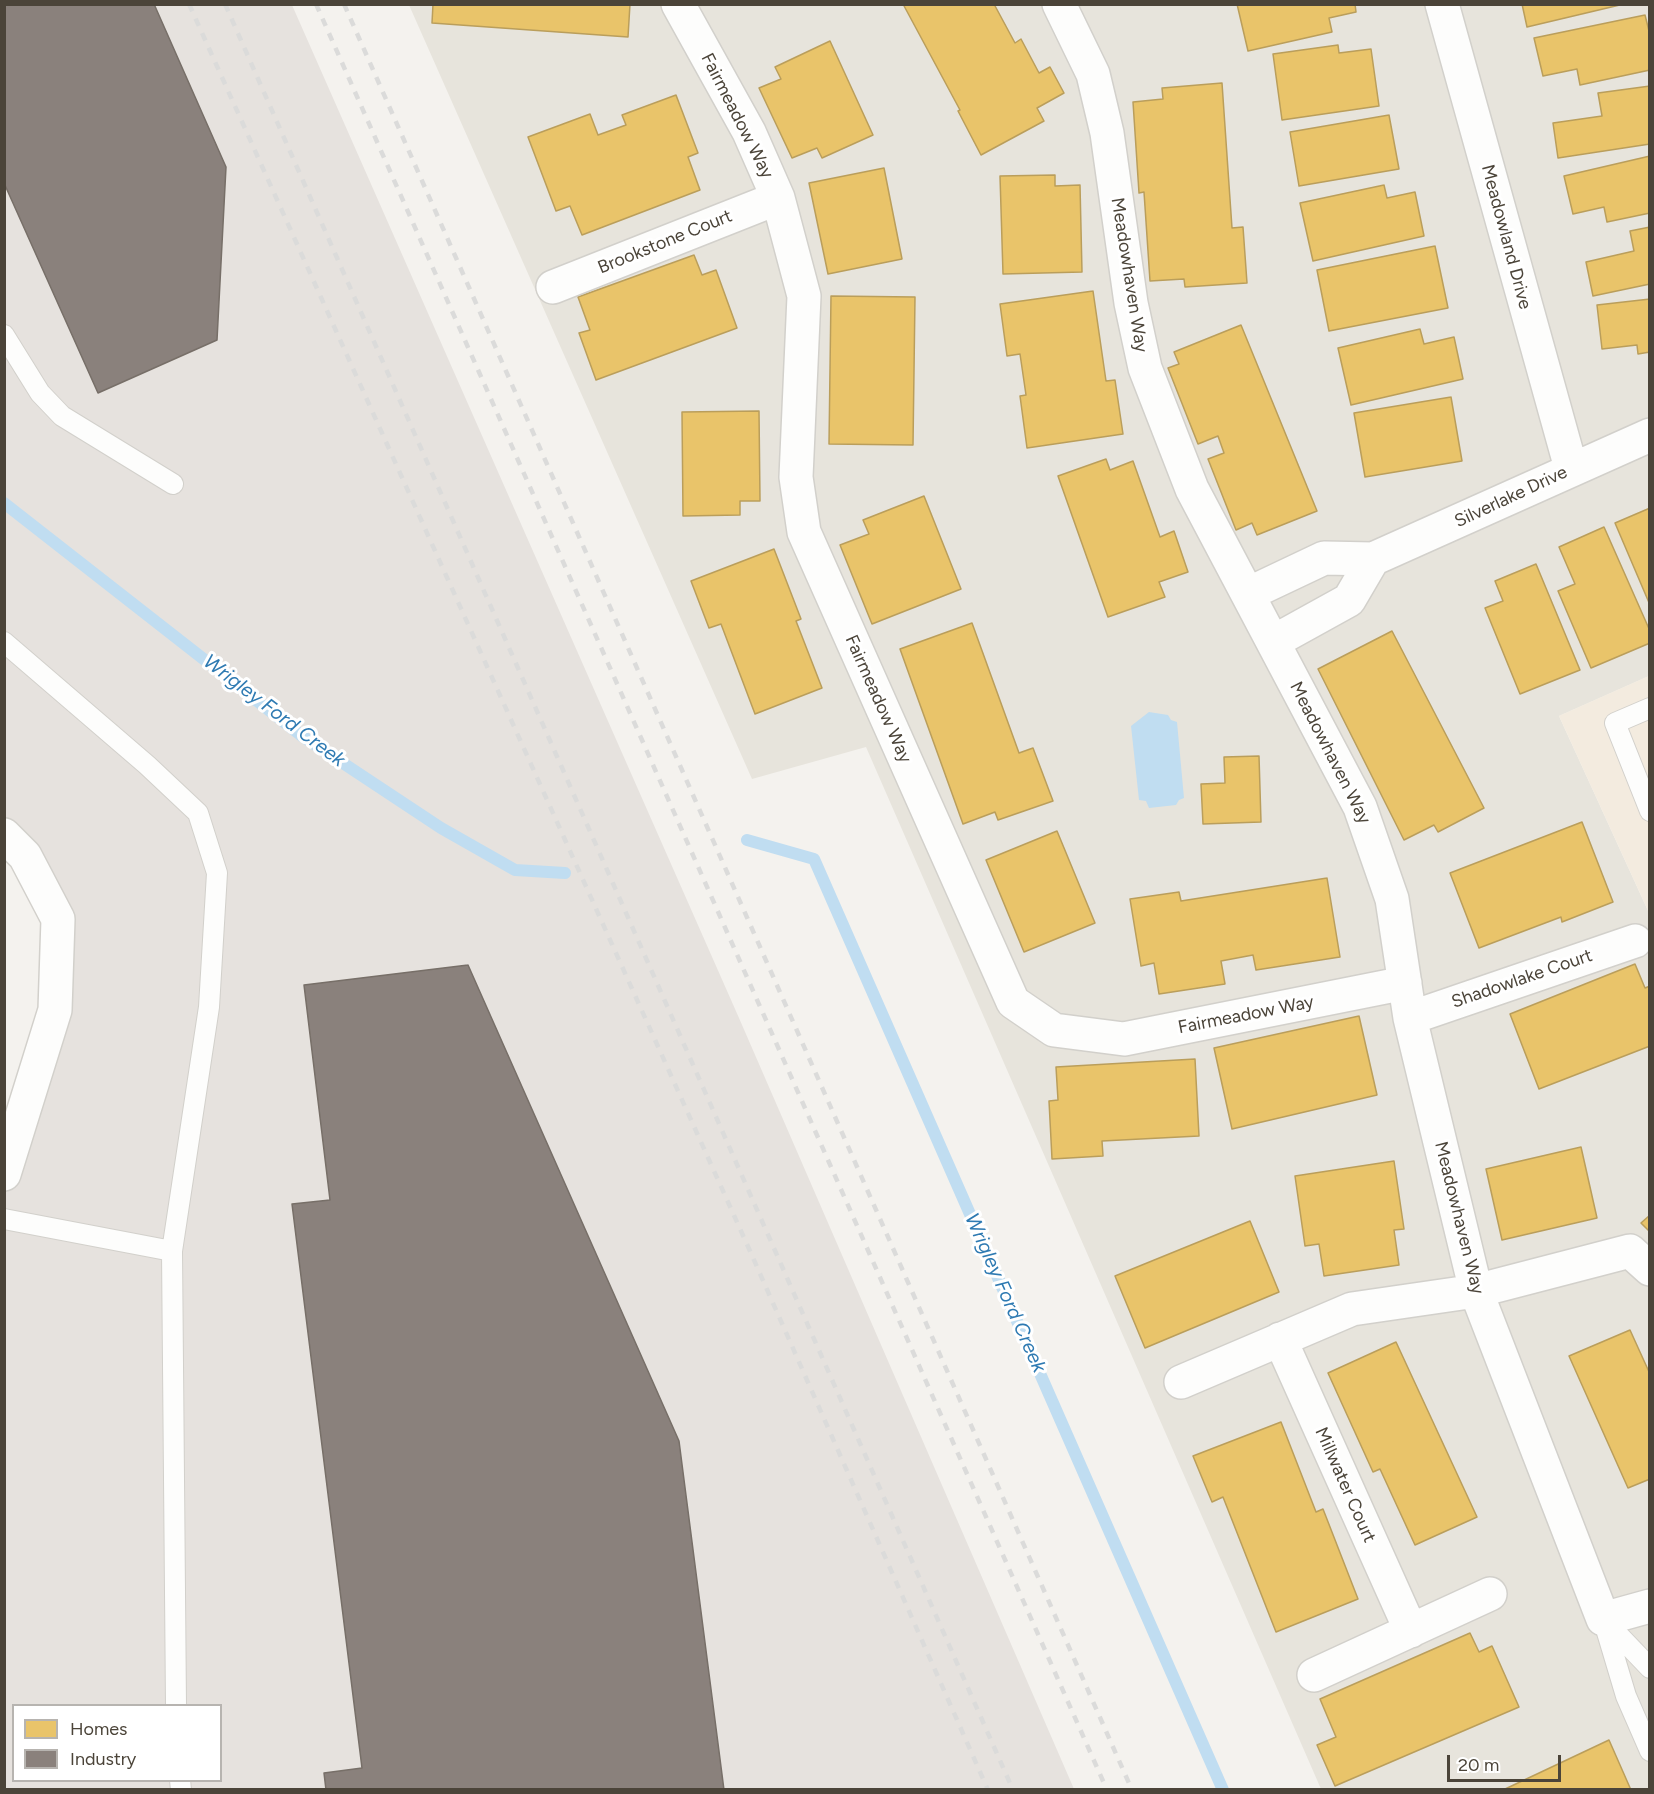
<!DOCTYPE html>
<style>
body{margin:0}
#map{position:relative;width:1654px;height:1794px;overflow:hidden;background:#f4f2ee;font-family:Figtree,sans-serif}
canvas{display:block}
.frame{position:absolute;inset:0;border:6px solid #4b4439;pointer-events:none}
.legend{position:absolute;left:12px;top:1704px;width:210px;height:78px;box-sizing:border-box;background:#fff;border:2px solid #b7b4b0;margin:0;padding:8px 10px;list-style:none;font-size:18px;color:#4b4439}
.legend li{display:flex;align-items:center;gap:12px;height:30px}
.legend b{width:30px;border:2px solid #b7b4b0}
.scale{position:absolute;left:1447px;top:1755px;width:114px;height:27px;box-sizing:border-box;border:3px solid #4b4439;border-top:0;padding-left:8px;font-size:18px;line-height:21px;white-space:nowrap;color:#4b4439;-webkit-text-stroke:4px #fff;paint-order:stroke}
</style>
<div id="map">
<canvas width="1654" height="1794"></canvas>
<div class="frame"></div>
<ul class="legend">
<li><b style="height:16px;background:#e9c46a"></b>Homes</li>
<li><b style="height:16px;background:#8a817c"></b>Industry</li>
</ul>
<div class="scale">20 m</div>
</div>
<script>
const c = document.querySelector('canvas').getContext('2d');
c.lineJoin = 'round';
function paint(path, color) {
  c.fillStyle = color;
  c.fill(path, 'evenodd');
}
function toPath(rows) {
  const path = new Path2D();
  for (const r of rows) {
    path.moveTo(r[0], r[1]);
    for (let i = 2; i < r.length; i += 2) path.lineTo(r[i], r[i + 1]);
  }
  return path;
}
function stroke(path, color, width, dash) {
  c.strokeStyle = color;
  c.lineWidth = width;
  c.lineCap = dash ? 'butt' : 'round';
  c.setLineDash(dash || []);
  c.stroke(path);
}
function label(font, color, halo, rows, align = 'center') {
  c.font = font + ' Figtree,sans-serif';
  c.lineWidth = 6;
  c.setLineDash([]);
  c.textBaseline = 'middle';
  c.strokeStyle = halo;
  c.fillStyle = color;
  for (const [text, x, y, turn = 0] of rows) {
    c.save();
    c.translate(x, y);
    c.rotate((+turn || 0) * Math.PI / 180);
    c.textAlign = isNaN(turn) ? turn : align;
    if (halo) c.strokeText(text, 0, 0);
    c.fillText(text, 0, 0);
    c.restore();
  }
}
paint(toPath([
 [409,5,1649,5,1649,676,1559,716,1649,913,1649,1789,1321,1789,866,747,752,779]
]), '#e7e4dc');
paint(toPath([
 [1649,676,1649,913,1559,716]
]), '#f3ebdf');
paint(toPath([
 [5,5,292,5,739,1018,1074,1789,5,1789,4,1141,55,1010,58,919,5,835],
 [14,1706,220,1706,220,1780,14,1780]
]), '#e6e2de');
paint(toPath([
 [1149,712,1168,715,1171,720,1177,722,1184,798,1179,800,1176,805,1149,808,1146,801,1139,800,1131,726]
]), '#c0ddf1');
const homes = toPath([
 [433,4,630,4,628,37,432,23,433,4],
 [903,4,994,4,1015,43,1021,39,1039,73,1050,67,1064,93,1037,108,1044,121,981,155,958,111,960,110,903,4],
 [1237,4,1355,4,1356,12,1329,18,1332,32,1248,51,1237,4],
 [1522,4,1624,4,1527,27,1522,4],
 [1645,15,1650,35,1650,70,1580,85,1577,69,1543,76,1534,38,1645,15],
 [830,41,873,135,822,158,817,148,792,158,759,88,781,79,775,67,830,41],
 [1338,45,1339,53,1371,49,1379,106,1282,120,1273,54,1338,45],
 [1222,83,1232,228,1243,227,1247,283,1185,287,1184,279,1150,281,1144,192,1139,193,1133,102,1163,99,1162,88,1222,83],
 [1650,86,1650,144,1558,158,1553,123,1602,116,1598,93,1650,86],
 [676,95,698,153,688,157,700,190,582,235,570,206,556,211,528,137,590,114,598,135,626,125,622,115,676,95],
 [1389,115,1399,169,1299,186,1290,132,1389,115],
 [1650,156,1650,213,1607,222,1604,207,1573,214,1564,176,1650,156],
 [884,168,902,259,828,274,809,183,884,168],
 [1055,175,1055,186,1080,185,1082,272,1003,274,1000,176,1055,175],
 [1384,185,1387,198,1415,192,1424,236,1313,261,1300,203,1384,185],
 [1650,227,1650,284,1593,296,1586,262,1634,251,1630,231,1650,227],
 [1435,246,1448,308,1329,331,1317,270,1435,246],
 [694,255,702,275,716,270,737,328,596,380,579,333,590,330,578,297,694,255],
 [1093,291,1106,381,1115,380,1123,434,1027,448,1020,396,1026,395,1020,354,1007,356,1000,304,1093,291],
 [831,296,915,297,913,445,829,444,831,296],
 [1650,299,1650,352,1638,354,1637,345,1602,349,1597,305,1650,299],
 [1241,325,1317,511,1257,535,1252,523,1236,530,1208,459,1224,453,1218,436,1198,444,1168,368,1179,364,1174,352,1241,325],
 [1420,329,1424,344,1454,337,1463,379,1351,405,1338,348,1420,329],
 [1451,397,1462,461,1365,477,1354,413,1451,397],
 [759,411,760,501,740,501,740,515,683,516,682,412,759,411],
 [1106,459,1110,470,1133,461,1160,537,1174,531,1188,572,1159,582,1165,597,1108,617,1058,476,1106,459],
 [924,496,961,589,872,624,840,545,869,534,863,520,924,496],
 [1650,508,1650,605,1615,523,1650,508],
 [1604,527,1650,631,1650,643,1591,668,1558,591,1575,584,1559,547,1604,527],
 [774,549,801,619,796,621,822,688,755,714,721,624,709,628,691,581,774,549],
 [1536,564,1580,670,1520,694,1485,608,1503,601,1495,581,1536,564],
 [972,623,1019,753,1033,748,1053,801,998,820,995,812,963,824,900,649,972,623],
 [1392,631,1484,808,1438,832,1434,825,1404,840,1318,669,1392,631],
 [1259,756,1261,822,1203,824,1201,784,1225,783,1224,757,1259,756],
 [1582,822,1613,902,1562,922,1561,917,1479,948,1450,873,1582,822],
 [1057,831,1095,923,1024,952,986,860,1057,831],
 [1327,878,1340,957,1256,970,1253,955,1221,961,1225,984,1159,994,1154,963,1141,966,1130,899,1179,892,1181,901,1327,878],
 [1635,964,1645,988,1650,986,1650,1046,1539,1089,1510,1014,1635,964],
 [1359,1016,1377,1095,1232,1129,1214,1048,1359,1016],
 [1195,1059,1199,1136,1102,1141,1103,1156,1052,1159,1049,1101,1058,1100,1056,1067,1195,1059],
 [1581,1147,1597,1218,1502,1240,1486,1169,1581,1147],
 [1394,1161,1404,1229,1394,1230,1399,1265,1324,1276,1319,1244,1305,1246,1295,1176,1394,1161],
 [1650,1215,1650,1232,1641,1223,1650,1215],
 [1250,1221,1279,1292,1145,1348,1115,1276,1250,1221],
 [1630,1330,1650,1374,1650,1479,1628,1488,1569,1356,1630,1330],
 [1396,1342,1477,1517,1415,1545,1380,1469,1373,1472,1328,1373,1396,1342],
 [1281,1422,1316,1512,1323,1509,1358,1599,1276,1632,1223,1497,1212,1502,1193,1456,1281,1422],
 [1470,1633,1479,1652,1492,1646,1519,1707,1335,1786,1317,1745,1336,1737,1320,1699,1470,1633],
 [1609,1740,1631,1790,1503,1790,1609,1740]
]);
paint(homes, '#e9c46a');
stroke(homes, '#ba9e5b', 1.5);
const industry = toPath([
 [4,4,154,4,226,167,217,340,98,393,4,183,4,4],
 [468,965,679,1441,724,1790,326,1790,324,1773,362,1768,292,1204,330,1200,304,985,468,965]
]);
paint(industry, '#8a817c');
stroke(industry, '#776f68', 1.5);
stroke(toPath([
 [4,503,302,736,441,828,515,870,565,873],
 [747,840,814,859,1223,1790]
]), '#c0ddf1', 12);
const lane = toPath([
 [4,335,40,393,62,416,173,484],
 [4,642,147,765,198,813,217,873,209,1007,172,1251],
 [1650,708,1615,723,1650,811],
 [4,1219,172,1251,176,1706],
 [1603,1619,1626,1696,1650,1751],
 [1605,1621,1650,1668],
 [180,1780,181,1790]
]);
const street = toPath([
 [678,4,749,132,778,198,804,296,796,477,804,532,1013,1002,1054,1030,1124,1039,1405,983],
 [1059,4,1093,74,1107,133,1131,303,1145,368,1192,489,1360,807,1392,899,1410,1018,1476,1291,1603,1619,1650,1606],
 [1442,4,1571,468],
 [553,287,778,198],
 [1248,594,1324,558,1373,559,1650,435],
 [1273,642,1349,600,1373,559],
 [4,835,25,856,58,919,55,1010,4,1174],
 [1410,1018,1635,941],
 [1280,1339,1411,1631],
 [1181,1382,1352,1309,1476,1291,1630,1251,1650,1269],
 [1314,1675,1490,1594]
]);
stroke(lane, '#d2d0cb', 22);
stroke(street, '#d2d0cb', 36);
stroke(lane, '#fdfdfc', 20);
stroke(street, '#fdfdfc', 33);
stroke(toPath([
 [189,4,750,1251,988,1790],
 [225,4,1013,1790],
 [316,4,1107,1790],
 [344,4,1132,1790]
]), '#dbdbda', 4.5, [8, 8]);
label('18px', '#4b4439', '#fff', [
 ["Fairmeadow Way",737,116,63],
 ["Meadowland Drive",1506,237,75],
 ["Brookstone Court",665,242,-22],
 ["Meadowhaven Way",1129,275,81],
 ["Silverlake Drive",1511,497,-25],
 ["Fairmeadow Way",878,699,66],
 ["Meadowhaven Way",1330,753,63],
 ["Shadowlake Court",1522,979,-19],
 ["Fairmeadow Way",1246,1015,-11],
 ["Meadowhaven Way",1459,1218,76],
 ["Millwater Court",1345,1485,66]
]);
label('italic 20px', '#2e7ab2', '#fff', [
 ["Wrigley Ford Creek",274,711,37],
 ["Wrigley Ford Creek",1005,1293,66]
]);
</script>
